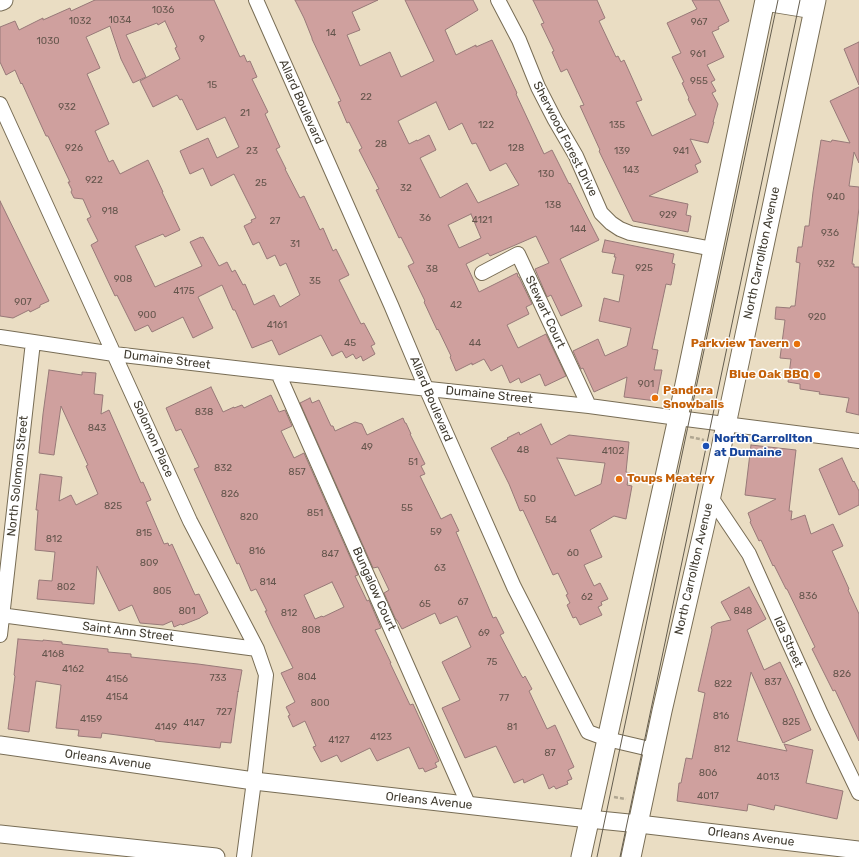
<!DOCTYPE html>
<style>
body{margin:0}
canvas{display:block;background:#eaddc3}
</style>
<canvas width="859" height="857"></canvas>
<script>
const c = document.querySelector('canvas').getContext('2d');
c.lineJoin = 'round';
function paint(path, color) {
  c.fillStyle = color;
  c.fill(path, 'evenodd');
}
function toPath(rows) {
  const path = new Path2D();
  for (const r of rows) {
    path.moveTo(r[0], r[1]);
    for (let i = 2; i < r.length; i += 2) path.lineTo(r[i], r[i + 1]);
  }
  return path;
}
function stroke(path, color, width, dash) {
  c.strokeStyle = color;
  c.lineWidth = width;
  c.lineCap = dash ? 'butt' : 'round';
  c.setLineDash(dash || []);
  c.stroke(path);
}
function label(font, color, halo, rows, align = 'center') {
  c.font = font + ' Rubik,sans-serif';
  c.lineWidth = 3;
  c.setLineDash([]);
  c.textBaseline = 'middle';
  c.strokeStyle = halo;
  c.fillStyle = color;
  for (const [text, x, y, turn = 0] of rows) {
    c.save();
    c.translate(x, y);
    c.rotate((+turn || 0) * Math.PI / 180);
    c.textAlign = isNaN(turn) ? turn : align;
    if (halo) c.strokeText(text, 0, 0);
    c.fillText(text, 0, 0);
    c.restore();
  }
}
const building = toPath([
 [95,0,214,0,240,57,244,55,247,62,250,61,257,77,252,79,268,112,265,114,280,147,276,149,286,169,285,169,300,198,304,196,320,230,323,228,333,251,336,249,349,275,339,280,361,324,364,323,375,344,371,346,375,354,363,361,361,356,356,359,353,354,346,358,342,351,332,356,321,335,279,355,272,340,252,348,235,310,233,310,222,285,198,297,213,328,193,338,183,317,152,332,148,325,135,331,117,295,115,296,91,245,98,241,87,219,91,217,83,199,74,198,71,192,72,190,68,182,70,182,48,136,46,136,22,83,21,84,15,70,6,75,0,62,0,27,15,21,19,30,43,18,43,20,70,8,71,11,95,0],
 [165,21,177,47,175,48,180,59,140,81,153,107,177,95,180,100,182,99,197,130,225,117,239,147,217,158,208,138,180,151,190,174,203,168,211,186,234,174,256,218,251,220,252,222,244,226,253,245,259,242,267,259,275,255,280,266,286,263,300,295,280,307,274,295,254,305,245,284,243,285,235,270,232,272,227,262,219,266,203,237,201,238,201,237,190,242,202,266,155,287,135,246,163,234,165,237,180,230,162,192,163,192,148,160,120,174,113,160,109,162,95,131,109,124,87,74,100,68,86,37,110,26,121,59,133,83,146,77,126,35,157,23,158,25,165,21],
 [295,0,378,0,352,12,360,30,347,35,360,66,390,52,401,77,434,61,405,0,473,0,478,10,445,30,456,55,476,45,476,47,492,40,517,93,516,94,544,154,552,150,569,184,570,183,599,240,560,259,582,306,561,316,551,295,547,297,535,269,549,263,536,236,490,256,488,253,466,264,479,292,517,273,518,277,519,277,532,304,526,307,529,314,507,325,518,348,546,334,566,376,545,386,540,374,521,383,519,378,510,383,502,365,491,371,484,359,472,365,472,363,456,371,450,357,451,356,438,329,437,330,424,302,425,301,408,266,414,263,401,237,399,238,391,221,376,190,379,189,359,150,362,148,349,122,347,123,338,102,341,101,312,39,312,38,304,18,295,0],
 [436,102,449,130,462,123,472,144,476,143,490,171,506,163,519,185,478,203,467,183,440,198,420,158,436,150,429,135,417,141,417,140,409,144,398,121,436,102],
 [471,214,481,238,459,248,448,225,471,214],
 [533,0,597,0,605,18,599,21,616,57,618,56,621,62,624,60,642,100,636,102,652,136,696,115,688,99,689,98,682,83,684,82,672,57,681,53,667,23,697,9,692,0,719,0,729,21,718,27,719,29,712,32,724,57,707,65,715,80,711,82,716,91,712,93,718,104,713,122,714,122,708,143,690,139,701,162,695,165,698,172,649,196,688,204,686,215,691,216,688,232,633,221,599,151,600,150,580,106,584,105,567,69,561,72,552,52,554,51,541,24,544,23,533,0],
 [859,42,859,85,844,49,859,42],
 [859,87,859,163,854,152,849,186,859,187,859,208,852,264,854,264,854,267,859,267,859,415,846,412,849,398,819,394,820,392,800,389,800,384,788,382,791,359,780,358,785,320,775,319,776,307,790,308,791,306,795,306,800,263,796,262,798,247,802,247,805,226,809,226,813,192,821,140,831,142,832,140,850,143,830,101,859,87],
 [0,201,49,301,40,305,40,307,30,312,29,310,13,318,0,316,0,201],
 [605,240,674,254,672,263,675,264,671,285,666,284,652,349,658,350,654,370,662,370,656,401,624,397,627,377,594,392,583,368,581,369,573,351,598,339,605,356,627,346,631,328,599,321,604,298,619,302,624,275,612,273,616,257,614,257,615,254,602,252,605,240],
 [49,370,82,375,82,372,96,373,94,394,103,395,101,414,109,410,141,483,143,482,151,500,146,502,164,544,168,543,169,546,172,544,195,595,199,594,208,613,201,617,200,618,182,625,181,624,174,627,172,621,163,625,140,623,132,605,119,611,97,566,94,604,37,599,39,580,52,581,55,552,35,550,38,510,36,510,40,474,62,477,59,501,71,495,76,505,98,494,86,466,88,465,61,406,54,455,39,453,43,414,49,370],
 [211,387,223,412,234,407,234,408,242,405,244,408,271,395,279,412,285,410,292,426,281,431,294,458,304,453,358,575,355,576,367,601,369,600,381,628,375,630,391,663,390,663,410,705,413,704,439,761,435,763,437,767,425,772,423,768,419,769,409,747,377,761,370,748,341,762,337,755,321,762,313,747,316,746,305,721,293,727,288,716,290,715,286,707,295,702,281,673,293,668,271,624,265,611,267,611,256,589,251,591,239,563,237,564,194,469,199,467,181,429,176,431,166,408,211,387],
 [332,582,344,607,323,617,322,616,315,619,304,595,332,582],
 [310,398,312,403,319,400,331,426,333,426,335,431,355,422,362,424,367,435,403,418,405,423,406,423,411,434,410,434,425,464,421,466,425,474,420,476,441,519,451,514,459,531,456,532,493,618,496,617,504,633,500,635,521,675,523,678,525,676,532,689,529,691,547,729,555,725,574,767,568,770,572,779,567,781,568,784,556,789,554,786,549,789,543,774,524,783,523,779,514,783,496,746,465,758,442,708,460,700,442,662,471,647,457,616,440,624,435,613,402,629,397,620,396,620,384,593,389,590,378,567,373,568,300,403,310,398],
 [541,424,551,445,569,435,629,442,626,472,630,473,627,485,632,486,626,519,614,516,590,530,602,557,584,565,594,586,600,583,608,599,601,602,602,605,598,607,602,615,580,625,576,617,573,618,567,605,570,603,566,595,568,594,558,573,553,575,523,510,520,511,509,484,491,448,508,439,507,438,519,432,520,435,541,424],
 [557,458,605,463,601,484,575,496,557,458],
 [751,445,796,450,789,511,792,511,791,520,805,515,811,534,833,524,843,546,832,551,849,589,848,590,859,614,859,741,835,690,833,691,812,649,815,647,787,589,786,589,774,565,773,566,761,540,759,541,750,522,751,521,748,513,776,499,745,495,751,445],
 [842,458,853,482,854,481,859,491,859,505,839,515,819,469,842,458],
 [749,587,766,619,747,630,764,670,780,662,793,689,811,730,783,743,751,672,737,741,787,751,784,744,813,750,806,783,843,791,837,819,775,805,774,810,748,804,747,811,677,801,679,783,681,783,686,758,692,759,705,693,698,691,712,630,711,627,717,623,731,620,721,602,749,587],
 [18,639,43,641,43,640,62,642,62,644,108,649,108,652,131,654,131,657,198,664,242,670,238,692,238,691,231,743,221,742,220,748,155,741,155,740,102,733,101,738,78,736,79,730,56,728,61,685,36,681,29,732,8,729,15,676,14,675,18,639]
]);
paint(building, '#cfa09e');
stroke(building, '#977978', 1);
const minor = toPath([
 [256,0,391,305,426,388,514,587,588,732,607,739,654,750],
 [498,0,519,40,538,87,555,120,576,156,601,213,611,223,620,229,630,233,713,249],
 [0,104,190,521,257,649,266,675,254,781,244,857],
 [482,273,518,254,589,406],
 [0,337,114,354,278,373,589,406,678,418,725,424,859,441],
 [278,373,469,806],
 [710,496,749,554,821,714,859,793],
 [0,615,257,649],
 [0,635,33,342]
]);
const tertiary = toPath([
 [0,745,254,781,589,819,639,824,859,850],
 [0,834,216,857]
]);
const secondary = toPath([
 [0,1,3,0],
 [765,1,814,9],
 [581,857,678,418,765,0],
 [631,857,662,711,705,524,816,0]
]);
stroke(minor, '#786d55', 16);
stroke(tertiary, '#786d55', 19);
stroke(secondary, '#786d55', 21);
stroke(toPath([
 [697,404,709,405],
 [690,437,704,440],
 [614,797,626,799]
]), '#b0a691', 2.5, [4, 2]);
stroke(minor, '#fff', 14);
stroke(tertiary, '#fff', 17);
stroke(secondary, '#fff', 19);
stroke(toPath([
 [597,857,778,0],
 [620,857,800,0]
]), '#645d4f', 1);
for (const [x, y, r, color] of [
 [797,344,4,"#e8710a"],
 [817,375,4,"#e8710a"],
 [655,398,4,"#e8710a"],
 [706,446,4,"#1a4fb4"],
 [619,479,4,"#e8710a"]
]) {
  const dot = new Path2D();
  dot.arc(x, y, r, 0, 2 * Math.PI);
  c.fillStyle = color;
  c.fill(dot);
  stroke(dot, '#fff', 1.5);
}
label('10px', '#64554c', null, [
 ["1036",163,10],
 ["1034",120,20],
 ["1032",80,21],
 ["967",699,22],
 ["14",331,33],
 ["9",202,39],
 ["1030",48,41],
 ["961",698,54],
 ["955",699,81],
 ["15",212,85],
 ["22",366,97],
 ["932",67,107],
 ["21",245,113],
 ["122",486,125],
 ["135",617,125],
 ["28",381,144],
 ["926",74,148],
 ["128",516,148],
 ["23",252,151],
 ["139",622,151],
 ["941",681,151],
 ["143",631,170],
 ["130",546,174],
 ["922",94,180],
 ["25",261,183],
 ["32",406,188],
 ["940",836,197],
 ["138",553,205],
 ["918",110,211],
 ["929",668,215],
 ["36",425,218],
 ["4121",482,220],
 ["27",275,221],
 ["144",578,229],
 ["936",830,233],
 ["31",295,244],
 ["932",826,264],
 ["925",644,268],
 ["38",432,269],
 ["908",123,279],
 ["35",315,281],
 ["4175",184,291],
 ["907",23,302],
 ["42",456,305],
 ["900",147,315],
 ["920",817,317],
 ["4161",277,325],
 ["45",350,343],
 ["44",475,343],
 ["901",646,384],
 ["838",204,412],
 ["843",97,428],
 ["49",367,447],
 ["48",523,450],
 ["4102",613,451],
 ["51",413,462],
 ["832",223,468],
 ["857",297,472],
 ["826",230,494],
 ["50",530,499],
 ["825",113,506],
 ["55",407,508],
 ["851",315,513],
 ["820",249,517],
 ["54",551,520],
 ["59",436,532],
 ["815",144,533],
 ["812",54,539],
 ["816",257,551],
 ["60",573,553],
 ["847",330,554],
 ["809",149,563],
 ["63",440,568],
 ["814",268,582],
 ["802",66,587],
 ["805",162,591],
 ["836",808,596],
 ["62",587,597],
 ["67",463,602],
 ["65",425,604],
 ["801",187,611],
 ["848",743,611],
 ["812",289,613],
 ["808",311,630],
 ["69",484,633],
 ["4168",53,654],
 ["75",492,662],
 ["4162",73,669],
 ["826",842,674],
 ["804",307,677],
 ["733",218,678],
 ["4156",117,679],
 ["837",773,682],
 ["822",723,684],
 ["4154",117,697],
 ["77",504,698],
 ["800",320,703],
 ["727",224,712],
 ["816",721,716],
 ["4159",91,719],
 ["825",791,722],
 ["4147",194,723],
 ["4149",166,727],
 ["81",512,727],
 ["4123",381,737],
 ["4127",339,740],
 ["812",722,749],
 ["87",550,753],
 ["806",708,773],
 ["4013",768,777],
 ["4017",708,796]
]);
label('12px', '#413c31', '#fff', [
 ["Allard Boulevard",301,102,66],
 ["Sherwood Forest Drive",565,139,63],
 ["North Carrollton Avenue",762,253,-78],
 ["Stewart Court",545,312,65],
 ["Dumaine Street",167,360,7],
 ["Dumaine Street",489,395,6],
 ["Allard Boulevard",431,399,67],
 ["Solomon Place",153,439,66],
 ["North Solomon Street",18,476,-84],
 ["North Carrollton Avenue",694,569,-77],
 ["Bungalow Court",374,589,66],
 ["Saint Ann Street",128,632,7],
 ["Ida Street",788,642,66],
 ["Orleans Avenue",108,760,8],
 ["Orleans Avenue",429,801,6],
 ["Orleans Avenue",751,837,7]
]);
label('bold 12px', '#c56008', '#fff', [
 ["Parkview Tavern",789,344],
 ["Blue Oak BBQ",809,375],
 ["Pandora",663,391,"left"],
 ["Snowballs",663,405,"left"],
 ["Toups Meatery",627,479,"left"]
], 'right');
label('bold 12px', '#164399', '#fff', [
 ["North Carrollton",714,439],
 ["at Dumaine",714,453]
], 'left');
</script>
